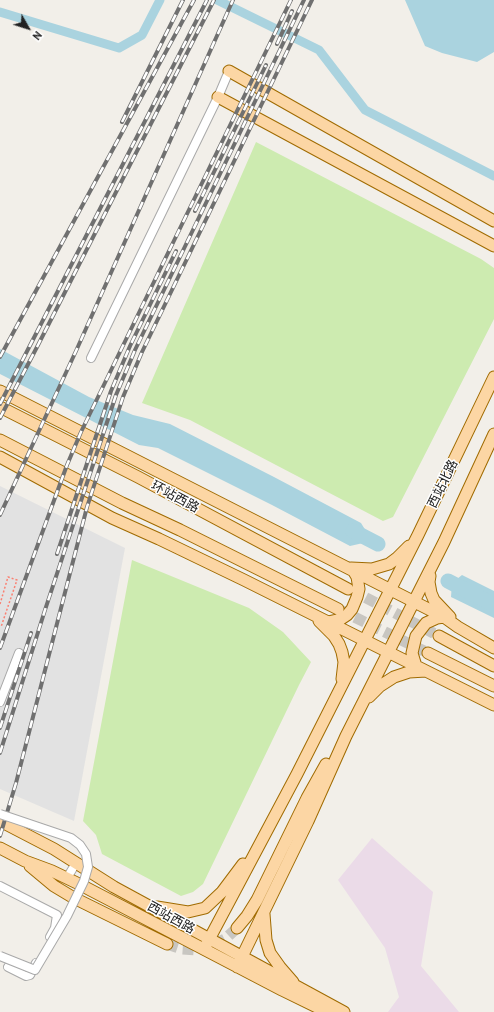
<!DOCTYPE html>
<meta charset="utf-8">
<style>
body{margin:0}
#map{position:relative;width:494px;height:1012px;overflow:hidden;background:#f2efe9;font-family:"PT Sans",sans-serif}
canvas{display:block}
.north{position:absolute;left:8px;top:8px;width:40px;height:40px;-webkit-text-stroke:3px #fff;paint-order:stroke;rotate:129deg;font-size:11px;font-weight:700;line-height:16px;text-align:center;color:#222}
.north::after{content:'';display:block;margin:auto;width:14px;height:18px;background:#222;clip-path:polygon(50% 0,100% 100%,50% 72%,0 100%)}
</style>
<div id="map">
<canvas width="494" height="1012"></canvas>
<div class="north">N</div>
</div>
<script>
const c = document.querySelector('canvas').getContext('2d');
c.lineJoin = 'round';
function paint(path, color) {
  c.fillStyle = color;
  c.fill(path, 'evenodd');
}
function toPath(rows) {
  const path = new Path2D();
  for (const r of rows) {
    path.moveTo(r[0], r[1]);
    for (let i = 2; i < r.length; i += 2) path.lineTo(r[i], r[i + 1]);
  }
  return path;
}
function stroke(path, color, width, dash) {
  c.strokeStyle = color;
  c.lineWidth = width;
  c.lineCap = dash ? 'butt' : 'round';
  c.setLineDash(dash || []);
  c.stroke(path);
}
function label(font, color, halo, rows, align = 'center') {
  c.font = font + ' "PT Sans","Noto Sans SC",sans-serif';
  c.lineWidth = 3;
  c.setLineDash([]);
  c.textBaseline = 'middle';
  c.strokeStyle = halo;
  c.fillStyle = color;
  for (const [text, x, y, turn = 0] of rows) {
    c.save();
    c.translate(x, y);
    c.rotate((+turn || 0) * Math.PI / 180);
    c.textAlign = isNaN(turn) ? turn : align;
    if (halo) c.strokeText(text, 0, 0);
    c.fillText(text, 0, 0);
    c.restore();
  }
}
paint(toPath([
 [372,838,433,892,421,966,459,1012,388,1012,399,997,385,948,338,880]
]), '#ebdbe8');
paint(toPath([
 [256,142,481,259,494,268,494,319,393,517,383,521,190,420,142,403],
 [132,560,249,608,283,632,311,662,299,685,203,884,193,892,181,896,102,854,96,835,83,821]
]), '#cdebb0');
paint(toPath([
 [0,486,125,548,74,821,0,789]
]), '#e2e2e2');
paint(toPath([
 [405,0,494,0,494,52,477,62,442,53,425,46],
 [0,349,89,397,133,415,170,424,274,477,361,523,372,541,350,546,272,505,158,448,139,445,0,374],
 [462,575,494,591,494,618,451,597,452,583]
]), '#aad3df');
stroke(toPath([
 [217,0,319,50,365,110,494,176],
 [0,12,119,48,142,35,160,0]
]), '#aad3df', 9);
stroke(toPath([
 [353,531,378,544],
 [448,581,494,605]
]), '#aad3df', 15);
stroke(toPath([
 [351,590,439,636],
 [340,610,428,653],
 [167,944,182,949,196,950,211,946,225,939,237,928]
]), '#c8c6c1', 11, [11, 5.5]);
const minor = toPath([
 [91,358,218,97,229,71],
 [0,702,19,653],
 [67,878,76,863],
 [0,886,57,915,55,928,50,937],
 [8,967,26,976,30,975,36,963]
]);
const major = toPath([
 [229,71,494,221],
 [218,97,494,246],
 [0,391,444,617,458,627,494,648],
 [0,407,138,477,348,589],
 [0,440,122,503,180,530,338,609],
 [0,457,112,518,159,539,244,580,494,705],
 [351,568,372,569,389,564,397,558,409,546],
 [430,576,429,582,431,593,434,600,450,617],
 [319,621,334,636,339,644,342,652,344,662,342,679],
 [328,622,341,619,347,615,352,609,357,597,359,589,357,577,354,572],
 [439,636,494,666],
 [428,653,494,686],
 [416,666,412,653,416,636,426,623,437,618,444,617],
 [369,697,380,686,394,677,409,672,426,671],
 [0,821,54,849,114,887,344,1012],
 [0,848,25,861,52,871,79,884,282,990,327,1012],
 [30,866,54,886,74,898,167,944],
 [157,907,188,912,205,908,222,892,243,864],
 [264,914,266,940,270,953,280,967,293,982],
 [237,928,247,916,257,900,307,798,326,764],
 [204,949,297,774,418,535,494,377],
 [237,967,308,821,346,736,444,542,494,434]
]);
stroke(minor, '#a9a9a9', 10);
stroke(major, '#a06b00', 13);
stroke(toPath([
 [0,604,8,577,17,580,1,627]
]), '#fa8072', 1.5, [2, 2]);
stroke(minor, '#fff', 8);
stroke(major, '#fcd6a4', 11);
const rail = toPath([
 [277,44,292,11],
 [122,122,183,0],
 [195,211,266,65],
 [0,357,194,0],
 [0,404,207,0],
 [0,418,37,347,214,0],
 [0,515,76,351,233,0],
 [57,554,111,391,130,346,176,251],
 [0,648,67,465,81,432,291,0],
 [0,728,31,633],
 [0,753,45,610,116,395,135,350,304,0],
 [0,836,16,783,87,507,123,397,142,352,312,0]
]);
stroke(rail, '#707070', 4);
stroke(rail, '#fff', 2.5, [8]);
const minorBridge = toPath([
 [0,814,71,838,80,845,86,854,88,867,84,881,67,916,35,970,0,956]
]);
stroke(minorBridge, '#a9a9a9', 10, []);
stroke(minorBridge, '#fff', 8);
label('13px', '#222', '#fff', [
 ["西站北路",443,484,-64],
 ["环站西路",175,497,28],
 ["西站西路",171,918,29]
]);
</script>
